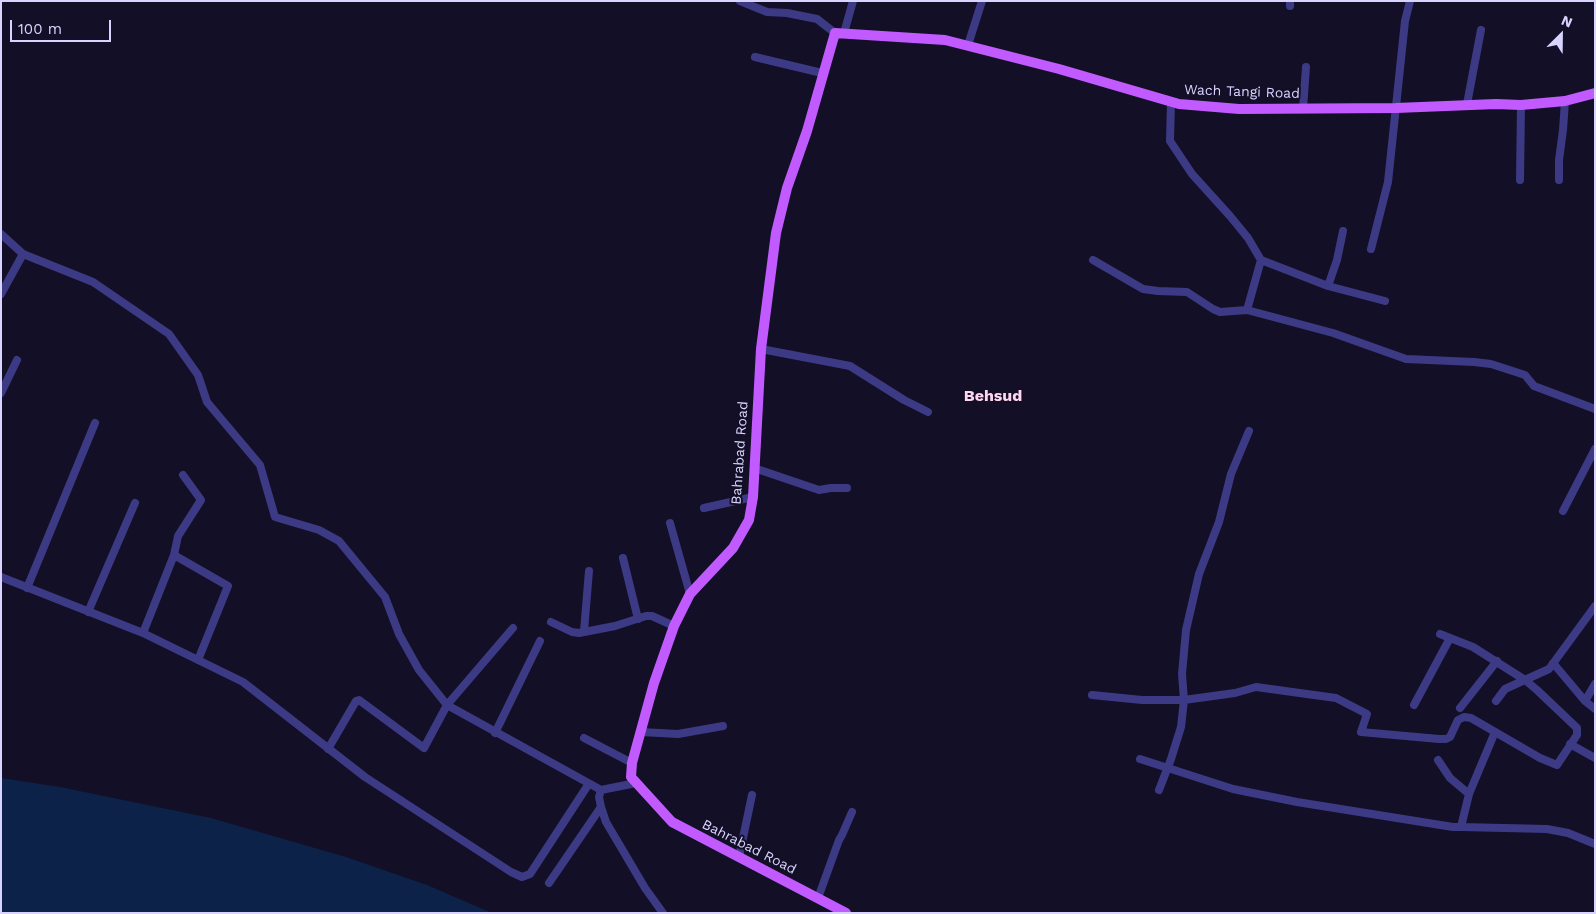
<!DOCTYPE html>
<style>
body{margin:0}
#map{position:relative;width:1596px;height:914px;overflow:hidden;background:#130f26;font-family:"Work Sans",sans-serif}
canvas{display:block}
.frame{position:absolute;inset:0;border:2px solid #d9d4ff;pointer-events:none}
.north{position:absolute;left:1536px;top:10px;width:50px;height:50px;-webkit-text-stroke:4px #130f26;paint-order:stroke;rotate:23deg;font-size:14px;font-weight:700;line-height:20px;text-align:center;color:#d9d4ff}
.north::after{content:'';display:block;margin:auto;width:18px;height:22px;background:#d9d4ff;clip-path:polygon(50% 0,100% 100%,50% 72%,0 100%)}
.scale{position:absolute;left:10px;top:20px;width:101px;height:22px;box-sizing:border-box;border:2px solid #d9d4ff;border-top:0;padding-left:6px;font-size:15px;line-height:18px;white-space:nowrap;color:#d9d4ff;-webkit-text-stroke:4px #130f26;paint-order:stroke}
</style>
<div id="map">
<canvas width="1596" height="914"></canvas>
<div class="frame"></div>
<div class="north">N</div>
<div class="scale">100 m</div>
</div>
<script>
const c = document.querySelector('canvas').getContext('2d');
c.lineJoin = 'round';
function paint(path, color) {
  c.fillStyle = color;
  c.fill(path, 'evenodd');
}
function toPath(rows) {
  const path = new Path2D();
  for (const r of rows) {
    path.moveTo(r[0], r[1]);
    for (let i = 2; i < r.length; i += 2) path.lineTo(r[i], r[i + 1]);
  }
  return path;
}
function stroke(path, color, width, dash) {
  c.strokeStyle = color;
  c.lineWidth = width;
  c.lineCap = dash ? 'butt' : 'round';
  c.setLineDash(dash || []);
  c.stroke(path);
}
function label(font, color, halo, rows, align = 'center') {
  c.font = font + ' "Work Sans",sans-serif';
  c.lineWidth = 4;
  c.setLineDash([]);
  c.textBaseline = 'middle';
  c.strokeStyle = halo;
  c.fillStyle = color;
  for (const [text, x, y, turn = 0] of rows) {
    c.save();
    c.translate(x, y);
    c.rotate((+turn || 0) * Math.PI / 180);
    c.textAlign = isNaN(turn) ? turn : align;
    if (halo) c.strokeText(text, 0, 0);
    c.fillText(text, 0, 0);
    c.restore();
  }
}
paint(toPath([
 [1,778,60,787,211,818,346,857,427,885,492,913,1,913]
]), '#0c2248');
stroke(toPath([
 [740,1,767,12,787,13,817,19,835,33],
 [1290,6,1290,1],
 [844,33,853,1],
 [968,45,982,1],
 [755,57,822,73],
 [1171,102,1170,141,1192,174,1230,216,1248,238,1261,260,1247,310,1333,333,1406,359,1474,362,1491,364,1525,375,1534,386,1595,409],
 [1467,104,1481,30],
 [1303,109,1306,67],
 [1520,180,1521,105],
 [1559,180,1559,160,1563,130,1565,101],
 [1,234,23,254,93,282,169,334,198,375,207,402,260,465,275,517,319,530,339,541,385,597,399,634,419,670,447,705,601,790,636,783],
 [1371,249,1388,182,1405,21,1410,1],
 [1093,260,1143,289,1158,291,1187,292,1213,309,1220,312,1247,310],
 [1261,260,1328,286,1385,301],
 [1328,286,1337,260,1343,231],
 [1,294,23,254],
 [761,349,850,366,904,400,928,412],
 [1,393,17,360],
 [754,468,819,490,831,488,847,488],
 [704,508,753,497],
 [1563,511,1595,449],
 [670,523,690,594],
 [174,555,228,586,198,660],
 [623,558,638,619],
 [1,577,143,633,243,682,365,777,511,872,522,877,530,874,588,785],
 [27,588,95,423],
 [88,612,135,503],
 [551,622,572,632,579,633,615,626,646,616,652,616,674,626],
 [584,631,589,571],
 [143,633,174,555,178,536,201,500,183,475],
 [1553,663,1585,701,1595,709],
 [1092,695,1142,700,1184,700,1235,693,1256,687,1336,698,1367,714,1361,732,1439,739,1446,739,1450,737,1458,720,1464,717,1471,718,1540,758,1557,765,1577,735,1577,728,1537,690,1525,680,1473,647,1440,634],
 [1496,701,1505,689,1549,669,1595,606],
 [1585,701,1595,684],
 [1414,705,1450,638],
 [1460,708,1497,661],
 [641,732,678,734,723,726],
 [495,733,540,641],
 [584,738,632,763],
 [1570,744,1595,758],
 [328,749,356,701,359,700,424,748,447,705,513,628],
 [1140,759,1233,789,1297,802,1453,827,1461,827,1469,794,1495,732],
 [1438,760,1450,778,1469,794],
 [601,790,599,797,601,807,606,822,645,888,663,913],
 [1159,790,1171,759,1181,727,1184,700,1182,674,1186,630,1199,574,1219,522,1231,474,1249,431],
 [1461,827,1547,829,1568,833,1595,844],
 [739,857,752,795],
 [549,883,601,807],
 [818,898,839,840,842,835,852,812]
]), '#3d3a85', 8);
stroke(toPath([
 [846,913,672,822,631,777,632,763,654,683,674,626,690,594,733,548,749,520,753,497,761,349,776,233,787,188,807,131,835,33,945,40,1059,69,1179,104,1239,109,1396,108,1496,104,1521,105,1565,101,1595,93]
]), '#c25bff', 10);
label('14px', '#d9d4ff', '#130f26', [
 ["Wach Tangi Road",1242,92,2],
 ["Bahrabad Road",740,453,-86],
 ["Bahrabad Road",749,847,27]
]);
label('bold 16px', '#ffd6f0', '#130f26', [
 ["Behsud",993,396]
]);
</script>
